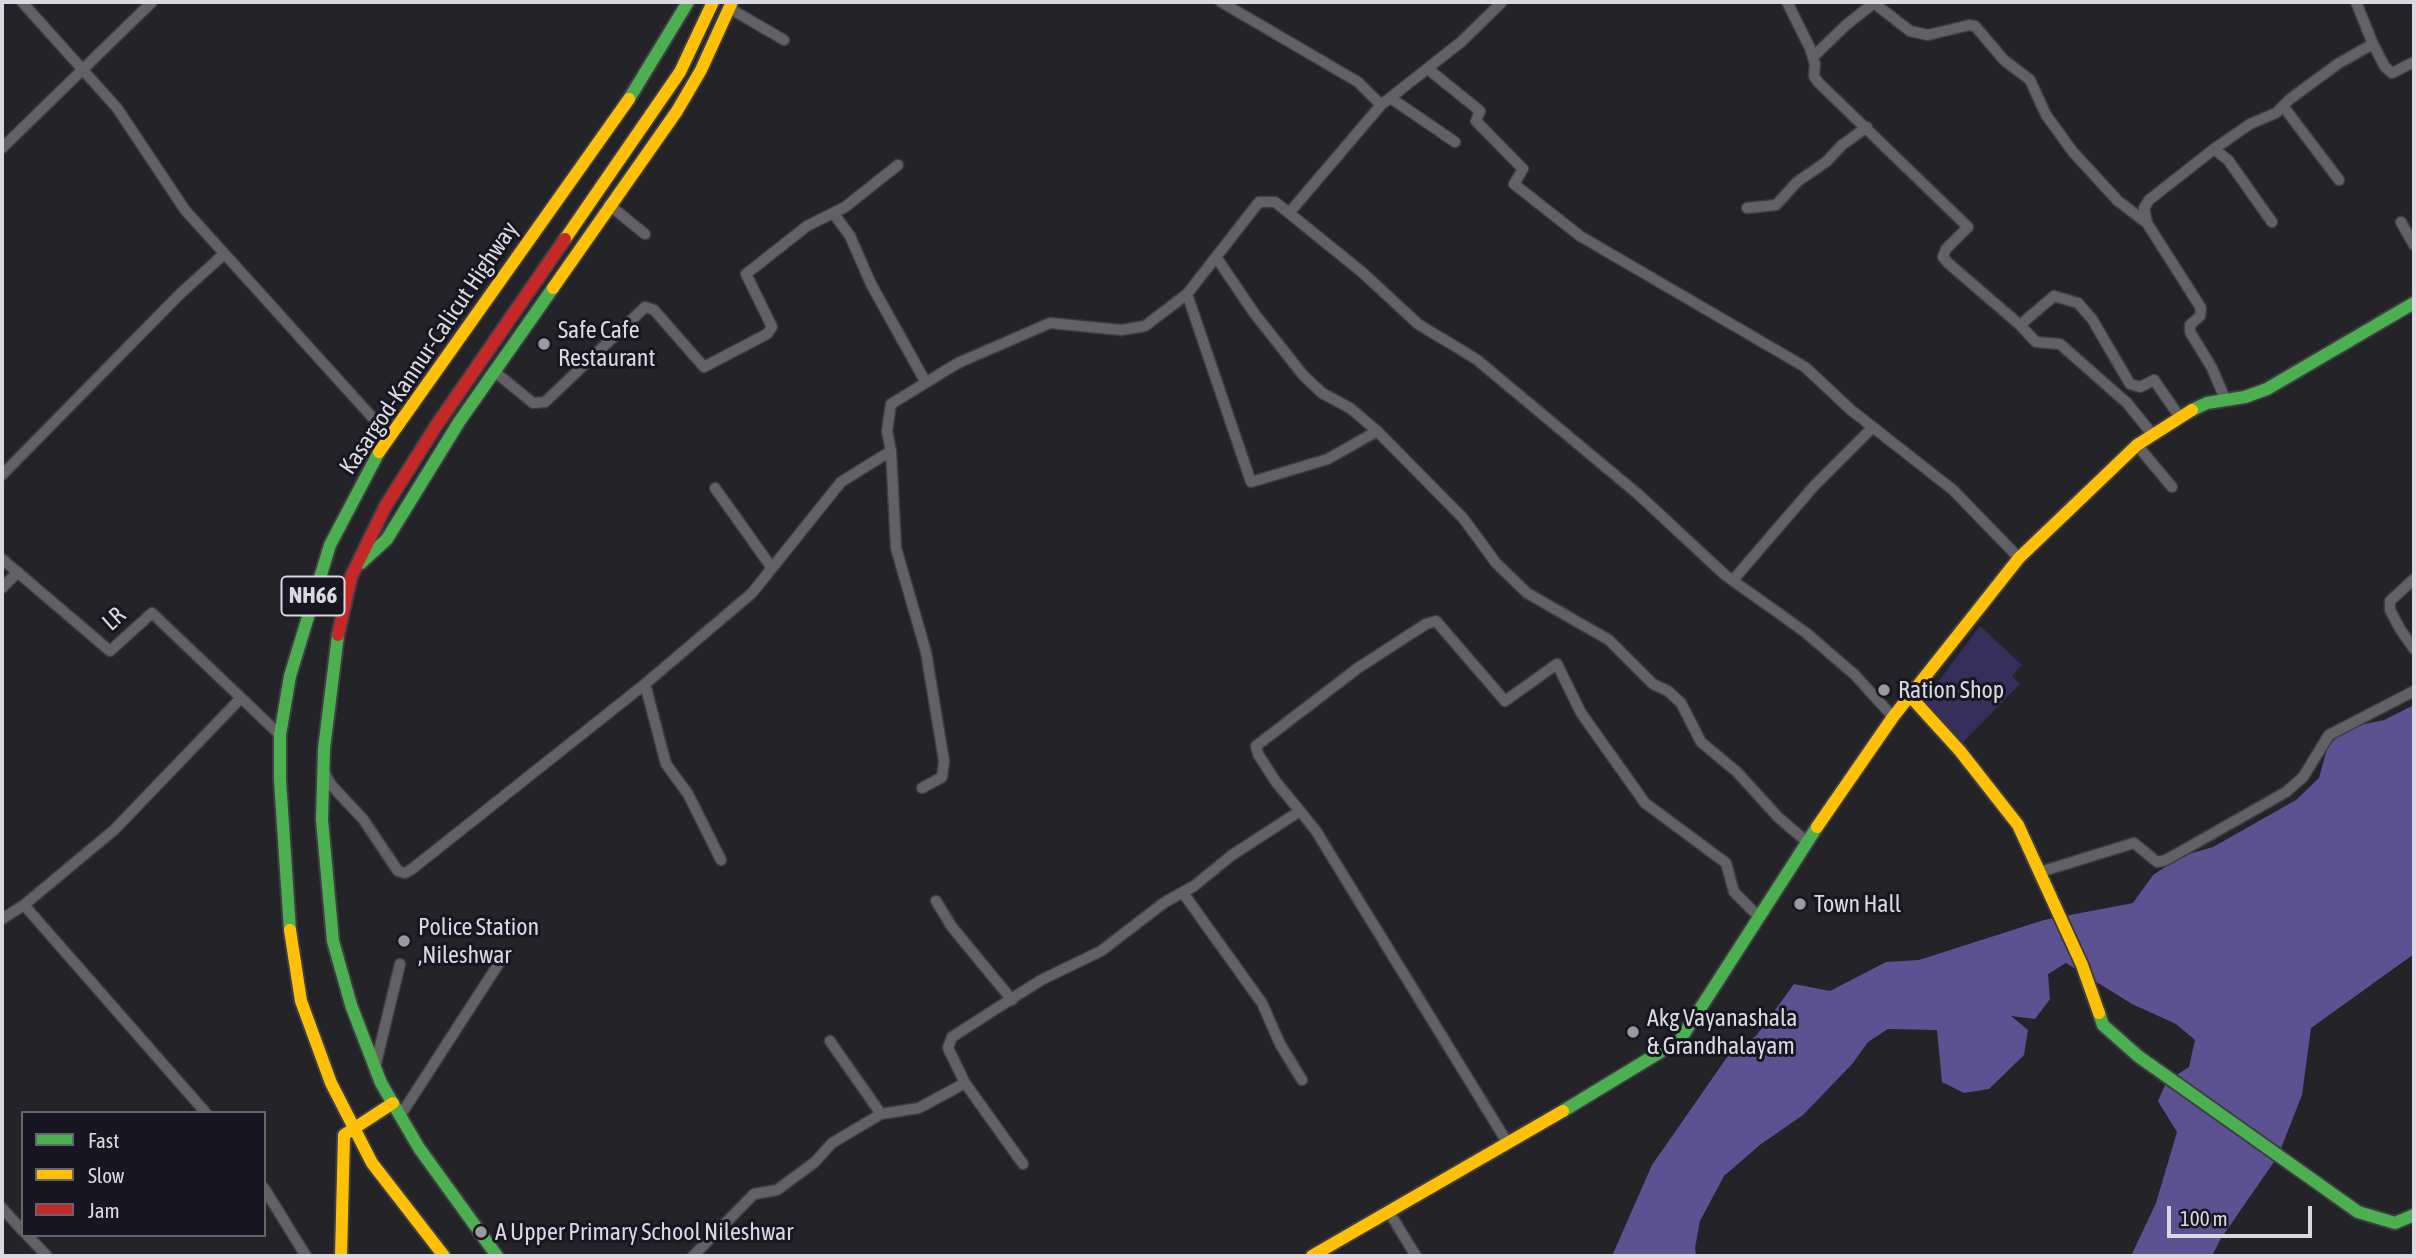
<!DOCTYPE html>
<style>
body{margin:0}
#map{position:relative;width:2416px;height:1258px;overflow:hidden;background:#232328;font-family:"Asap Condensed",sans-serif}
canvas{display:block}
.frame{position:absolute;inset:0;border:4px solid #dad9e1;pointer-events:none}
.legend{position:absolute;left:21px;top:1111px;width:245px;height:126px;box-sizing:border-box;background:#181621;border:2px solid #66646e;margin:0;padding:9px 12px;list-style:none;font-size:21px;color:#dad9e1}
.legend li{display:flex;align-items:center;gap:14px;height:35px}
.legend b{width:35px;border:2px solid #66646e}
.scale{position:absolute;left:2167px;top:1206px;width:145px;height:32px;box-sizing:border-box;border:4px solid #dad9e1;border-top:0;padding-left:9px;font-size:21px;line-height:24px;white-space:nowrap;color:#dad9e1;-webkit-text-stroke:5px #181621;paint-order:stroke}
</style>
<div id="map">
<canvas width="2416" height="1258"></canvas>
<div class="frame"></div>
<ul class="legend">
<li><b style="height:9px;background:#4caf50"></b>Fast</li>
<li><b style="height:9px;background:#ffc107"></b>Slow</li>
<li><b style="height:9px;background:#c62828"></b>Jam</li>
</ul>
<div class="scale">100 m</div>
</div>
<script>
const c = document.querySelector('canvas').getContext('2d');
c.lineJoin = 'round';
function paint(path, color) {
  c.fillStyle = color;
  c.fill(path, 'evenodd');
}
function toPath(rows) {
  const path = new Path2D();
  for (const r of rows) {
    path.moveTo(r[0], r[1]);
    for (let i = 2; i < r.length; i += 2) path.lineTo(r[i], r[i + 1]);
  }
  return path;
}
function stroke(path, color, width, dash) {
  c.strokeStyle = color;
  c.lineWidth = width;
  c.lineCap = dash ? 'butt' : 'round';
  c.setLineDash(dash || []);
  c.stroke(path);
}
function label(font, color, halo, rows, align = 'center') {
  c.font = font + ' "Asap Condensed",sans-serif';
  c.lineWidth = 6;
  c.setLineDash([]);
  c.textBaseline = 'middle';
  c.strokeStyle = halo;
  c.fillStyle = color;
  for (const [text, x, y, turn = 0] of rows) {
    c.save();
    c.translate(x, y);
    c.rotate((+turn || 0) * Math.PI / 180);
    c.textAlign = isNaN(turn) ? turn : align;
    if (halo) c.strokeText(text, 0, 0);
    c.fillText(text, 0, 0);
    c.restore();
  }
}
paint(toPath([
 [1980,626,2022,665,2012,676,2020,684,1962,743,1921,705]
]), '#372f5b');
paint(toPath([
 [2414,705,2414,954,2311,1028,2302,1095,2278,1156,2220,1240,2212,1256,2131,1256,2156,1203,2177,1132,2158,1101,2167,1081,2189,1067,2195,1040,2176,1024,2132,1004,2066,963,2048,974,2050,999,2035,1019,2011,1016,2028,1030,2024,1055,1989,1089,1964,1093,1942,1082,1937,1030,1888,1029,1868,1042,1853,1063,1803,1115,1761,1144,1724,1176,1700,1221,1695,1248,1696,1256,1612,1256,1652,1165,1730,1053,1756,1036,1794,984,1830,991,1886,962,1919,960,2044,920,2133,903,2153,875,2182,856,2213,847,2296,800,2319,778,2328,745,2350,727,2384,720]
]), '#5d5291');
const street = toPath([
 [22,2,117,108,185,210,390,437],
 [1221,2,1358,82,1381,105],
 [1787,2,1810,48,1815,64,1814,76,1818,82,1968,227,1946,249,1943,257,1948,263,2020,325,2054,296,2078,303,2092,319,2130,384,2140,387,2154,380,2179,416],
 [729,8,784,40],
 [2373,44,2385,67,2392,73,2414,62],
 [1813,57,1846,25,1874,3,1910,31,1928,35,1969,25,1975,26,2004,60,2030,80,2046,115,2073,152,2118,201,2147,223],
 [1428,69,1480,111,1476,121,1523,169,1514,184,1580,236,1805,367,1851,410,1953,490,2019,558],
 [1392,99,1455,142],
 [2283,106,2339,180],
 [2,148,152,2],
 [2214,149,2228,160,2272,222],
 [609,205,645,234],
 [1747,208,1776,205,1797,182,1826,162,1842,145,1867,127],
 [1289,213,1363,273,1418,324,1476,359,1639,495,1725,575,1805,632,1855,675,1893,717],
 [834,214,850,236,871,284,925,381],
 [2401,222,2414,245],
 [1216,257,1254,313,1303,375,1322,393,1350,408,1377,431,1463,518,1496,563,1527,593,1609,640,1653,684,1668,691,1681,703,1701,742,1737,772,1778,817,1807,842],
 [1187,294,1251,482,1328,459,1377,431],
 [2020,325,2036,342,2060,344,2127,403,2153,435],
 [495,372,533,403,545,402,645,307,654,310,704,367,767,334,772,327,746,274,807,226,845,207,898,165],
 [2226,401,2212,368,2190,332,2190,325,2200,316,2201,308,2147,223,2144,208,2149,200,2214,149,2250,124,2276,113,2290,99,2339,63,2373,44,2356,2],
 [2137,445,2172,487],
 [891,451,896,548,926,652,944,761,942,777,922,788],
 [2,475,180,294,224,254],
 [715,488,772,568],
 [2,559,110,651,152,613,280,735],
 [2414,579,2390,601,2390,610,2400,629,2414,649],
 [1733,580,1814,486,1873,427],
 [2,588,18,572],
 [645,684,666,764,688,794,721,860],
 [325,774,332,786,363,819,398,871,405,873,412,869,645,684,752,593,841,482,891,451,887,431,891,404,958,363,1050,323,1121,330,1145,326,1187,294,1259,202,1275,202,1289,213,1381,105,1461,42,1502,2],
 [1300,811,1276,782,1258,754,1256,746,1358,668,1426,624,1436,621,1505,701,1557,664,1581,713,1645,803,1726,863,1734,892,1759,917],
 [2040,872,2134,843,2157,862,2166,860,2286,792,2303,777,2329,735,2414,691],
 [1183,893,1262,1003,1280,1044,1302,1080],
 [936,901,952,927,1012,1000],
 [24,905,206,1113],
 [2,919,24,905,114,830,240,699],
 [830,1041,881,1114],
 [376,1063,400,964],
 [965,1083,1023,1164],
 [400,1116,505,954],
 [264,1188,306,1256],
 [2,1208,23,1231],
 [1389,1212,1416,1256],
 [27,1235,47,1256],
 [693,1256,754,1194,777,1190,815,1162,832,1143,881,1114,919,1108,965,1083,948,1048,952,1037,1041,980,1101,951,1165,902,1194,886,1232,855,1300,811,1316,831,1507,1142]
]);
const fast = toPath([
 [629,99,688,2],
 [2192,410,2207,403,2245,397,2267,389,2414,303],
 [361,563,387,539,459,422,553,288],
 [338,635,324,749,322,820,333,941,351,1005,381,1083,419,1148,497,1256],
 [290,930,280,780,280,735,290,676,330,545,379,452],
 [2099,1013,2103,1025,2138,1056,2358,1212,2395,1223,2414,1215],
 [1563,1111,1680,1040,1817,827]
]);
const slow = toPath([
 [565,239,680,72,713,2],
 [553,288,677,111,701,70,732,2],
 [379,452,629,99],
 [1910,696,1960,751,2018,825,2082,965,2099,1013],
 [1817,827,1893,717,2019,558,2137,445,2192,410],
 [290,930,301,1001,331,1083,372,1163,444,1256],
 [341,1256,344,1135,393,1103],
 [1312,1256,1563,1111]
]);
const jam = toPath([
 [338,635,351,577,385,507,436,426,565,239]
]);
stroke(street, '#3e3d43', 13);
stroke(fast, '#3e3d43', 16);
stroke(slow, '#3e3d43', 16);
stroke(jam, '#3e3d43', 16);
stroke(street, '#626266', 10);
stroke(fast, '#4caf50', 12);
stroke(slow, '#ffc107', 12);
stroke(jam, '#c62828', 12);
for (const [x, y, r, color] of [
 [544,344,7,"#9a99a0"],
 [1884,690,7,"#9a99a0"],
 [1800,904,7,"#9a99a0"],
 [404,941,7,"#9a99a0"],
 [1633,1032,7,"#9a99a0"],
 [481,1232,7,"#9a99a0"]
]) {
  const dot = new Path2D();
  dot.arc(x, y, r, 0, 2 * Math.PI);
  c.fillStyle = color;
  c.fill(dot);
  stroke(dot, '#181621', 2.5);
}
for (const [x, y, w] of [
 [313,596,63]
]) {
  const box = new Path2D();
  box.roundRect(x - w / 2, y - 19.5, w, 39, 5);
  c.fillStyle = '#181621';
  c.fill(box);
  stroke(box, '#dad9e1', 2);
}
label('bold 23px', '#dad9e1', null, [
 ["NH66",313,596]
]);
label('24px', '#dad9e1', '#181621', [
 ["Safe Cafe",558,330],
 ["Restaurant",558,358],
 ["Ration Shop",1898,690],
 ["Town Hall",1814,904],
 ["Police Station",418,927],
 [",Nileshwar",418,955],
 ["Akg Vayanashala",1647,1018],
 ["& Grandhalayam",1647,1046],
 ["A Upper Primary School Nileshwar",495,1232]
], 'left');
label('24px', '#dad9e1', '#181621', [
 ["Kasargod-Kannur-Calicut Highway",429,348,-56],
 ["LR",114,619,-42]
]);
</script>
